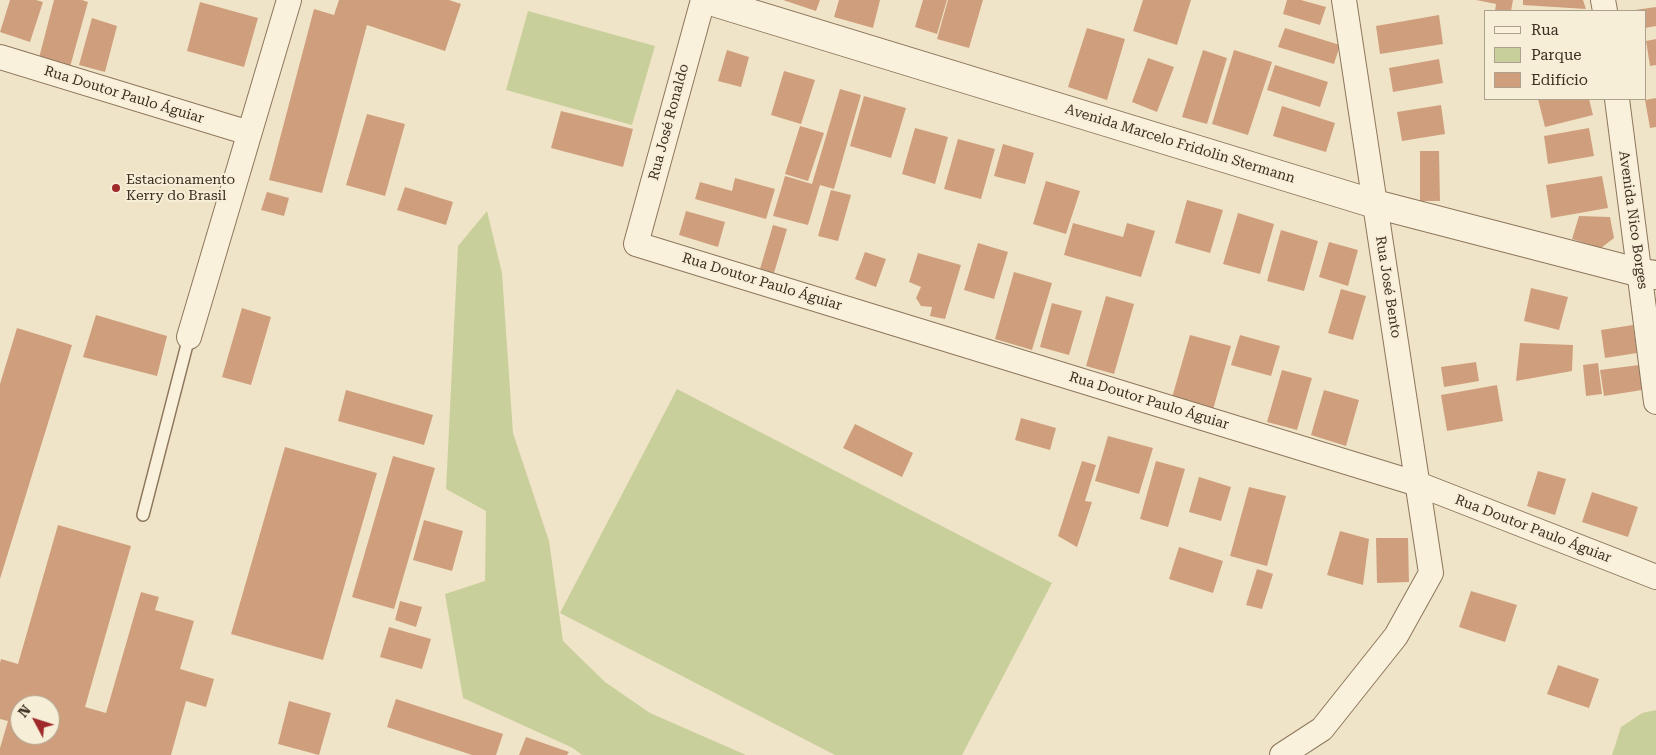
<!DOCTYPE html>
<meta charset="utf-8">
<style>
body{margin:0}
#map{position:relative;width:1656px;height:755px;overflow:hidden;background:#f0e4c8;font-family:"Roboto Serif",serif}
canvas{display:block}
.legend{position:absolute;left:1484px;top:10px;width:162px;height:90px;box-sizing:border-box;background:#f7eed8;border:1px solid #ada18e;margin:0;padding:6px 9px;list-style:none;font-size:15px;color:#3d2e20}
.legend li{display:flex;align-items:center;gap:10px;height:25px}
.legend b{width:25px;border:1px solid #ada18e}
.north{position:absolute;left:10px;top:695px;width:50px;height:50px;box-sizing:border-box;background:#f7eed8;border:1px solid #ada18e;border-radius:50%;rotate:310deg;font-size:14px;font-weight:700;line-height:20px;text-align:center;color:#3d2e20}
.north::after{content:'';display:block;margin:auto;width:18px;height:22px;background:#9e2a2b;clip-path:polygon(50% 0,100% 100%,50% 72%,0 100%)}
</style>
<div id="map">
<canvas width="1656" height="755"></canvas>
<ul class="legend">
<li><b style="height:6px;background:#faf1dc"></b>Rua</li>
<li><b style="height:14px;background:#c9cf9b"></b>Parque</li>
<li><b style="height:14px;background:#cf9f7d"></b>Edifício</li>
</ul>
<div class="north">N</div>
</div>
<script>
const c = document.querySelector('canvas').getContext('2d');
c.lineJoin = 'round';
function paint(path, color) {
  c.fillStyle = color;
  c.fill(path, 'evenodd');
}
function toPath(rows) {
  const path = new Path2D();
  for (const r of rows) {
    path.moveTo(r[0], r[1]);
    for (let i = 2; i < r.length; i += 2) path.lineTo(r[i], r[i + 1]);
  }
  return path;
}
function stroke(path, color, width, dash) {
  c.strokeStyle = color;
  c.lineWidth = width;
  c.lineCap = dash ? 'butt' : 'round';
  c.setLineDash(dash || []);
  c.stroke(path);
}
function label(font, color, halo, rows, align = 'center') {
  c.font = font + ' "Roboto Serif",serif';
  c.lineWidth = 4;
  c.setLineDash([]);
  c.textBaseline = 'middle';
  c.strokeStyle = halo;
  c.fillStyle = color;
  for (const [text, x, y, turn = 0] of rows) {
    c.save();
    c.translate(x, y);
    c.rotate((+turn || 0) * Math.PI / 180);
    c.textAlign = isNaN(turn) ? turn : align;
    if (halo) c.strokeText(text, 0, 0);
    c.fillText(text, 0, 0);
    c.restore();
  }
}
paint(toPath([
 [528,11,655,46,632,125,506,90],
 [487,211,502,273,513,433,549,541,563,641,605,682,650,713,746,755,582,755,573,748,463,698,445,594,485,581,486,511,446,489,458,246],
 [677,389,1052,583,962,755,835,755,560,613],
 [1656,710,1656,755,1612,755,1621,727,1642,713]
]), '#c9cf9b');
paint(toPath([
 [10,0,36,0,43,2,30,42,0,32],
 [54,0,82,0,88,2,70,67,39,58],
 [339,0,449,0,461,4,445,51,367,25,322,193,269,180,314,9,334,15],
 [783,0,820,0,816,11],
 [839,0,880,0,873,28,834,17],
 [923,0,947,0,937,34,915,27],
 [948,0,983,0,969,48,937,39],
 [1143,0,1191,0,1177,45,1133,31],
 [1287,0,1301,0,1326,7,1320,25,1283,14],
 [1476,0,1513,0,1511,11,1495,11,1496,4],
 [1523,0,1583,0,1586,9,1523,5],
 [200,2,258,18,244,67,187,51],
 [1656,7,1656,26,1645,28,1645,11,1635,10],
 [1439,15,1443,44,1380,54,1376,26],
 [92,18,117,26,105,72,79,65],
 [1087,28,1125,39,1107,100,1068,87],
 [1285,28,1340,45,1334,64,1278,47],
 [1656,39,1656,65,1650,66,1646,41],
 [727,50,749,57,741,87,718,81],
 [1203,50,1227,58,1207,124,1182,117],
 [1234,50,1272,62,1248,135,1212,124],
 [1148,58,1174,67,1157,112,1132,102],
 [1439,59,1443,83,1393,92,1389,68],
 [1275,65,1328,82,1320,107,1267,90],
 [784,71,815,80,801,124,771,115],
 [840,89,861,95,834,189,820,185,808,225,773,216,785,176,812,184],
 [864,96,906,108,891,158,850,146],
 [1656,98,1656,127,1650,128,1645,100],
 [1538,99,1589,99,1593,115,1545,127],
 [1441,105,1445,134,1402,141,1397,112],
 [1282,106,1335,123,1326,152,1273,136],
 [561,111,633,129,623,167,551,148],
 [367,114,405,124,385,196,346,185],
 [800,126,824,133,808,181,785,174],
 [915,128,948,137,935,184,902,174],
 [1589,128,1594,156,1548,164,1544,136],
 [958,139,995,149,981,199,944,189],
 [1003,144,1034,153,1025,184,994,176],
 [1420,151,1439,151,1440,201,1420,201],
 [1602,176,1608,208,1551,218,1546,185],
 [735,178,775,189,766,219,695,199,700,182,732,191],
 [1046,181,1080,191,1066,234,1033,224],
 [405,187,453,202,446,225,397,210],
 [831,190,851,195,838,241,818,236],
 [267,192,289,198,284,216,261,210],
 [1187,200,1223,210,1210,253,1175,243],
 [686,211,725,222,718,247,679,235],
 [1238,213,1274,224,1260,274,1223,264],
 [1579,216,1610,217,1614,238,1601,248,1572,239],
 [1073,223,1123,237,1127,223,1155,231,1141,277,1064,255],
 [773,225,787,229,774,273,760,269],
 [1281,230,1318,241,1304,291,1267,281],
 [1329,242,1358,250,1348,286,1319,277],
 [978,243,1008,252,994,299,964,290],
 [865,252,886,259,876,287,855,279],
 [918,253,961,265,945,319,930,316,932,307,921,306,916,298,921,287,909,282],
 [1014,272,1052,283,1032,350,995,339],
 [1531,288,1568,297,1559,330,1524,321],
 [1341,289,1366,296,1353,340,1328,333],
 [1106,296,1134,304,1114,374,1086,366],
 [1052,303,1082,311,1069,355,1040,347],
 [242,308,271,317,251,385,222,377],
 [96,315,167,336,157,376,83,357],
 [1633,325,1637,353,1605,358,1601,330],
 [17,328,72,345,0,579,0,384],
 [1190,335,1231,346,1212,413,1171,401],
 [1240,335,1280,346,1271,376,1231,365],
 [1520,343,1573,345,1572,371,1516,381],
 [1476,362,1479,381,1444,387,1441,367],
 [1598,363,1602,394,1586,396,1583,365],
 [1639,365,1642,390,1604,396,1600,370],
 [1282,370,1312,378,1297,430,1267,422],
 [1497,385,1503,421,1447,431,1441,395],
 [346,390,433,415,424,445,338,421],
 [1324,390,1359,400,1346,446,1311,435],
 [1021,418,1056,428,1050,450,1015,440],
 [855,424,913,453,902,477,843,448],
 [1108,436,1153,448,1139,494,1095,481],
 [285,447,377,473,323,660,231,634],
 [393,456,435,468,394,609,352,597],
 [1082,461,1096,465,1085,501,1092,502,1077,547,1058,536],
 [1156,461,1185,469,1168,527,1140,519],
 [1538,471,1566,479,1555,515,1527,506],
 [1199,477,1231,487,1221,521,1189,512],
 [1249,487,1286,496,1267,566,1230,556],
 [1592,492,1638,507,1628,537,1582,522],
 [424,520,463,531,452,571,413,560],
 [58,525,131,546,85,707,106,713,141,592,159,597,155,610,194,621,180,669,214,679,206,707,186,701,171,755,0,755,0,748,8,721,0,719,0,663,1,659,18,664],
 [20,705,50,705,50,735,20,735],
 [1340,531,1369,539,1363,585,1327,575],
 [1376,538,1408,538,1409,582,1377,583],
 [1179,547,1223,561,1213,593,1169,579],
 [1257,569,1273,574,1262,609,1246,605],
 [1471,591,1517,605,1505,642,1459,627],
 [400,601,422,607,416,627,395,620],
 [389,627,431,639,422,669,380,657],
 [1558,665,1599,679,1589,708,1547,694],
 [396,699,503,734,496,755,472,755,387,727],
 [289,701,331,713,319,755,278,744],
 [526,737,569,752,567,755,519,755]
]), '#cf9f7d');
const service = toPath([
 [143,515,189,337]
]);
const minor = toPath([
 [703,0,636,244,1418,484,1656,577],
 [1603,0,1605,11],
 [0,57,249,133],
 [1617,99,1656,402],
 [189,337,289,0],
 [1282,755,1322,729,1396,636,1431,573,1344,0]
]);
const tertiary = toPath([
 [707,0,1375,204,1641,273,1656,275]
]);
stroke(service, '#8d765c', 14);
stroke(minor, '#8d765c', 26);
stroke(tertiary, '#8d765c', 30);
stroke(service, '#faf1dc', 11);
stroke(minor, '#faf1dc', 24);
stroke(tertiary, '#faf1dc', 28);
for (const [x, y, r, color] of [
 [116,188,5,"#9e2a2b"]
]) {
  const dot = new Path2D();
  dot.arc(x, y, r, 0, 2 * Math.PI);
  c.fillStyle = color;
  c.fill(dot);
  stroke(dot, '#f7eed8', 2);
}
label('14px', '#3d2e20', '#f7eed8', [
 ["Rua Doutor Paulo Águiar",124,95,17],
 ["Rua José Ronaldo",669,122,-75],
 ["Avenida Marcelo Fridolin Stermann",1180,144,17],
 ["Avenida Nico Borges",1633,220,82],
 ["Rua Doutor Paulo Águiar",762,282,17],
 ["Rua José Bento",1388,287,81],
 ["Rua Doutor Paulo Águiar",1149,401,17],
 ["Rua Doutor Paulo Águiar",1533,529,21]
]);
label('14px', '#3d2e20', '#f7eed8', [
 ["Estacionamento",126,180],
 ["Kerry do Brasil",126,196]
], 'left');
</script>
